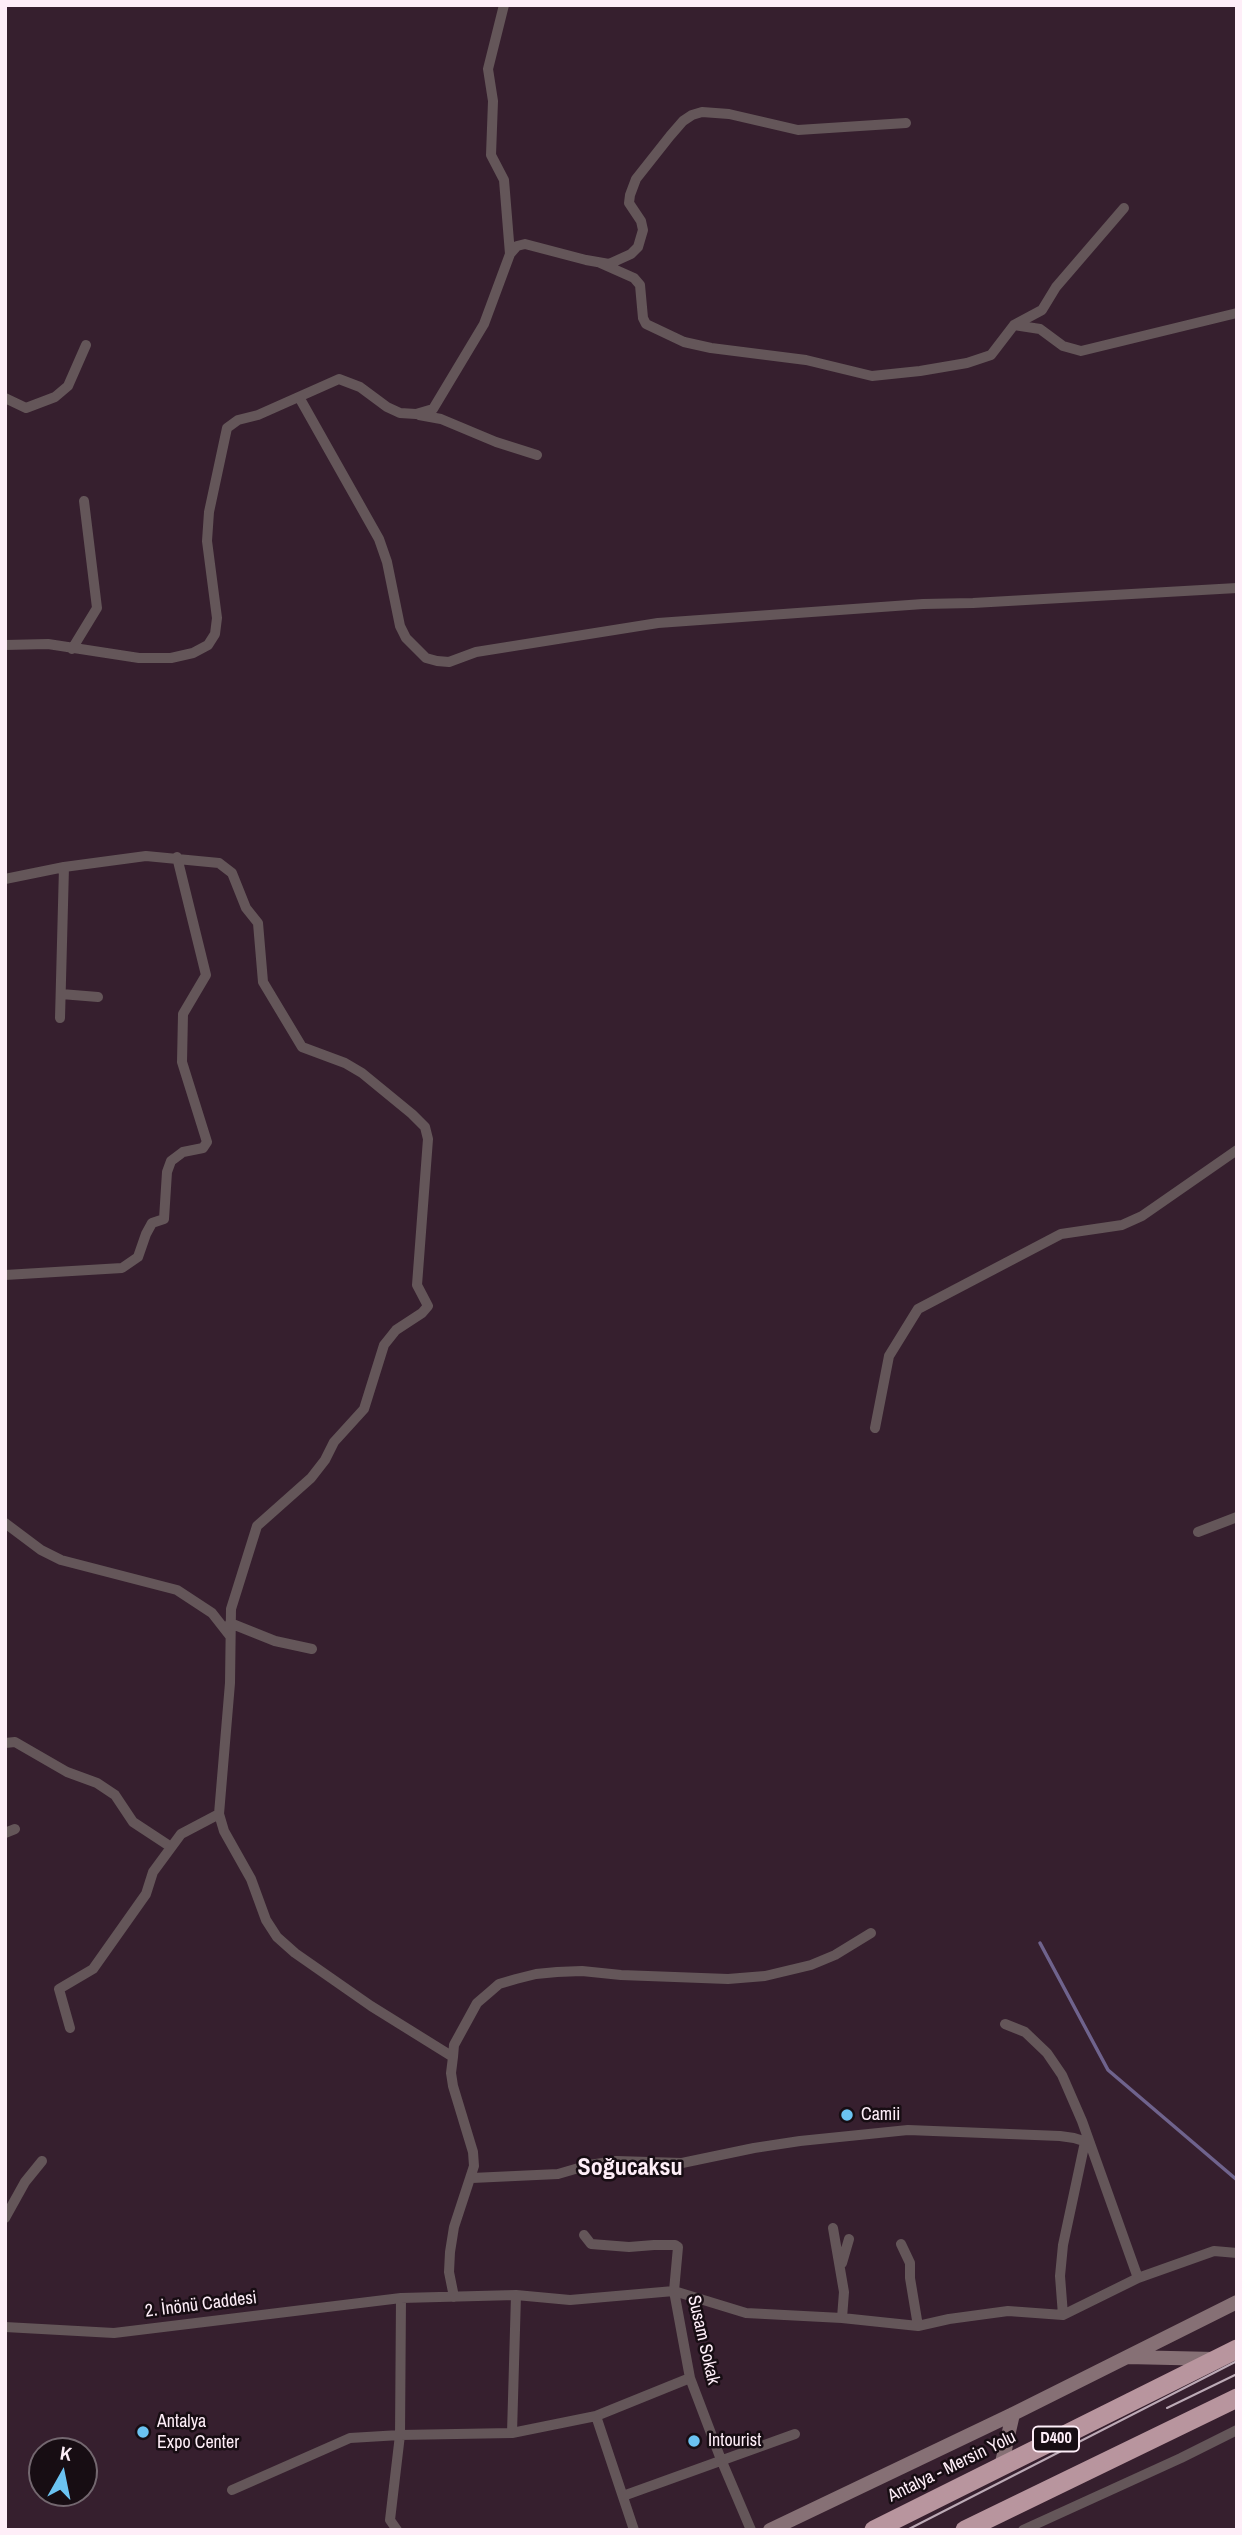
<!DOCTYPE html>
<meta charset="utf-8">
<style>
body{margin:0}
#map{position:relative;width:1242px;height:2535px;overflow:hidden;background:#361f2e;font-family:"Archivo Narrow",sans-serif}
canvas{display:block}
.frame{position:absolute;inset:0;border:7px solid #feeef8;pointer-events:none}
.north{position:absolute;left:28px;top:2437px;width:70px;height:70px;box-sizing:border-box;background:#170d13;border:2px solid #73676f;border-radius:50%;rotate:9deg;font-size:19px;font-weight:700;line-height:28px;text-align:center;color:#feeef8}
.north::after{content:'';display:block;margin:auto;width:24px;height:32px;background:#6bc3f2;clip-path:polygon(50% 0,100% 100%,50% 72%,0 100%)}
</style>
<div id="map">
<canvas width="1242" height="2535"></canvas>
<div class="frame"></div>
<div class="north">K</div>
</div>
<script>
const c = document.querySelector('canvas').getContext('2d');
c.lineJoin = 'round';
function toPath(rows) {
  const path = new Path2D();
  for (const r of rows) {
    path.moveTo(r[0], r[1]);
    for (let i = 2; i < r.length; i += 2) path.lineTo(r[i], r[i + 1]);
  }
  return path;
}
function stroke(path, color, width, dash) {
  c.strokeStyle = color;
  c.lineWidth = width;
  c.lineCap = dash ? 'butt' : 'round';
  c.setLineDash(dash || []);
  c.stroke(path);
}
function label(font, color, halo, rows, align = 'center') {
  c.font = font + ' "Archivo Narrow",sans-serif';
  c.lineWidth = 5;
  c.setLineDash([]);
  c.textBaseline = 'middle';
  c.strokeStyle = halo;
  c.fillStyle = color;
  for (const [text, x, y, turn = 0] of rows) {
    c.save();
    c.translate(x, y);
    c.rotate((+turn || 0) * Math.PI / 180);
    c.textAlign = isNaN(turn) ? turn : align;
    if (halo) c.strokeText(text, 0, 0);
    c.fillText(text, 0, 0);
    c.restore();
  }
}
stroke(toPath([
 [1040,1943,1108,2070,1237,2180]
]), '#6f638d', 3.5);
stroke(toPath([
 [510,254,517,246,525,244,586,260,609,264,631,254,638,247,643,230,641,221,629,203,630,195,636,179,670,136,683,121,692,115,702,112,729,114,798,130,906,123],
 [598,262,634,278,640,285,643,318,646,324,684,342,711,348,806,360,872,376,920,371,967,363,991,355,1014,325,1042,310,1056,287,1124,208],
 [1014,325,1040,329,1063,346,1081,351,1237,313],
 [299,397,379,539,387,562,400,626,406,638,426,658,437,661,449,662,476,652,658,623,923,604,973,603,1237,588],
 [5,398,26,408,55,397,68,386,86,345],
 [419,415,441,419,496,442,537,455],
 [5,645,48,644,139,658,171,658,193,653,208,645,215,634,217,618,207,541,209,512,227,428,238,420,258,415,339,379,360,387,387,407,400,413,416,414,433,409,484,324,510,254,504,180,491,155,493,101,488,69,504,5],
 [72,649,97,608,84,501],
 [5,879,64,867,146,856,219,863,232,873,246,908,258,923,263,982,302,1047,345,1063,362,1073,412,1114,425,1127,428,1139,417,1285,428,1306,422,1313,396,1330,384,1345,364,1409,334,1442,325,1460,311,1478,257,1526,231,1609,230,1683,219,1814,224,1831,251,1879,266,1920,277,1937,295,1953,371,2006,453,2057],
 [61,994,98,997],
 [60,1018,64,867],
 [5,1275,122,1268,138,1257,146,1234,152,1223,164,1219,167,1172,171,1161,183,1152,203,1148,207,1142,182,1062,183,1014,206,975,177,857],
 [875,1428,889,1356,918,1309,1061,1234,1122,1225,1142,1216,1237,1150],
 [5,1523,41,1550,61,1560,177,1590,212,1613,230,1636],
 [1198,1532,1237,1517],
 [230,1623,275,1641,312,1649],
 [5,1743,15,1742,67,1772,97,1783,115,1795,133,1822,171,1847],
 [5,1833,15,1829],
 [1005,2024,1025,2032,1047,2053,1062,2075,1082,2121,1138,2278],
 [70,2028,59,1989,93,1969,146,1894,153,1872,181,1834,219,1814],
 [472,2178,558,2174,589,2165,616,2161,682,2163,754,2148,800,2141,908,2130,1060,2136,1074,2138,1090,2143],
 [5,2218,25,2182,42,2161],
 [833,2228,844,2292,842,2318],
 [584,2235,591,2244,629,2247,654,2245,675,2245,678,2247,674,2291,690,2378,720,2457,751,2530],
 [901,2244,910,2263,910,2278,918,2326],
 [842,2263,849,2239],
 [454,2297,449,2272,450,2252,454,2227,474,2166,473,2152,453,2086,451,2073,453,2057,454,2045,477,2003,491,1991,499,1984,516,1979,536,1974,557,1972,582,1971,621,1975,728,1979,765,1976,811,1965,835,1955,871,1933],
 [1063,2315,1060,2276,1063,2245,1085,2142],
 [5,2327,114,2333,401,2298],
 [596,2416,634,2530],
 [512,2433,516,2295],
 [232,2490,350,2438,400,2435,401,2298,516,2295,570,2300,674,2291,746,2313,842,2318,918,2326,949,2319,1008,2311,1063,2315,1138,2278,1214,2251,1237,2253],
 [623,2496,795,2434],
 [397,2530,390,2520,400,2435,512,2433,596,2416,690,2378],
 [1023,2530,1181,2458,1237,2430]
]), '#645659', 10);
stroke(toPath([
 [1127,2357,1215,2359],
 [1001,2467,1013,2414],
 [770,2530,1013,2414,1237,2302]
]), '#867075', 14);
stroke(toPath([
 [874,2530,1237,2349],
 [965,2530,1237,2398]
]), '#b8959e', 19);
stroke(toPath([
 [1167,2408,1237,2374],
 [907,2530,1237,2361]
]), '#bcaab6', 2);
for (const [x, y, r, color] of [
 [847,2115,7,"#6bc3f2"],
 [143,2432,7,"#6bc3f2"],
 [694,2441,7,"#6bc3f2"]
]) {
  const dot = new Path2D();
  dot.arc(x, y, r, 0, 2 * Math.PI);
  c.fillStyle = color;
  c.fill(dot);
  stroke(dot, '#170d13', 2.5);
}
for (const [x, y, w] of [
 [1056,2439,46]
]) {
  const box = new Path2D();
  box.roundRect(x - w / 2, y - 12.5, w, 25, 5);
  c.fillStyle = '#170d13';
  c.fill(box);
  stroke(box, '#feeef8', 2);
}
label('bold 16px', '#feeef8', null, [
 ["D400",1056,2439]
]);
label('18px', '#feeef8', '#170d13', [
 ["Camii",861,2115],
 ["Antalya",157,2422],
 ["Expo Center",157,2443],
 ["Intourist",708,2441]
], 'left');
label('18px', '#feeef8', '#170d13', [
 ["2. İnönü Caddesi",201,2305,-7],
 ["Susam Sokak",703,2340,77],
 ["Antalya - Mersin Yolu",952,2467,-26]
]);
label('bold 24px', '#feeef8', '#170d13', [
 ["Soğucaksu",630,2169]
]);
</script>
